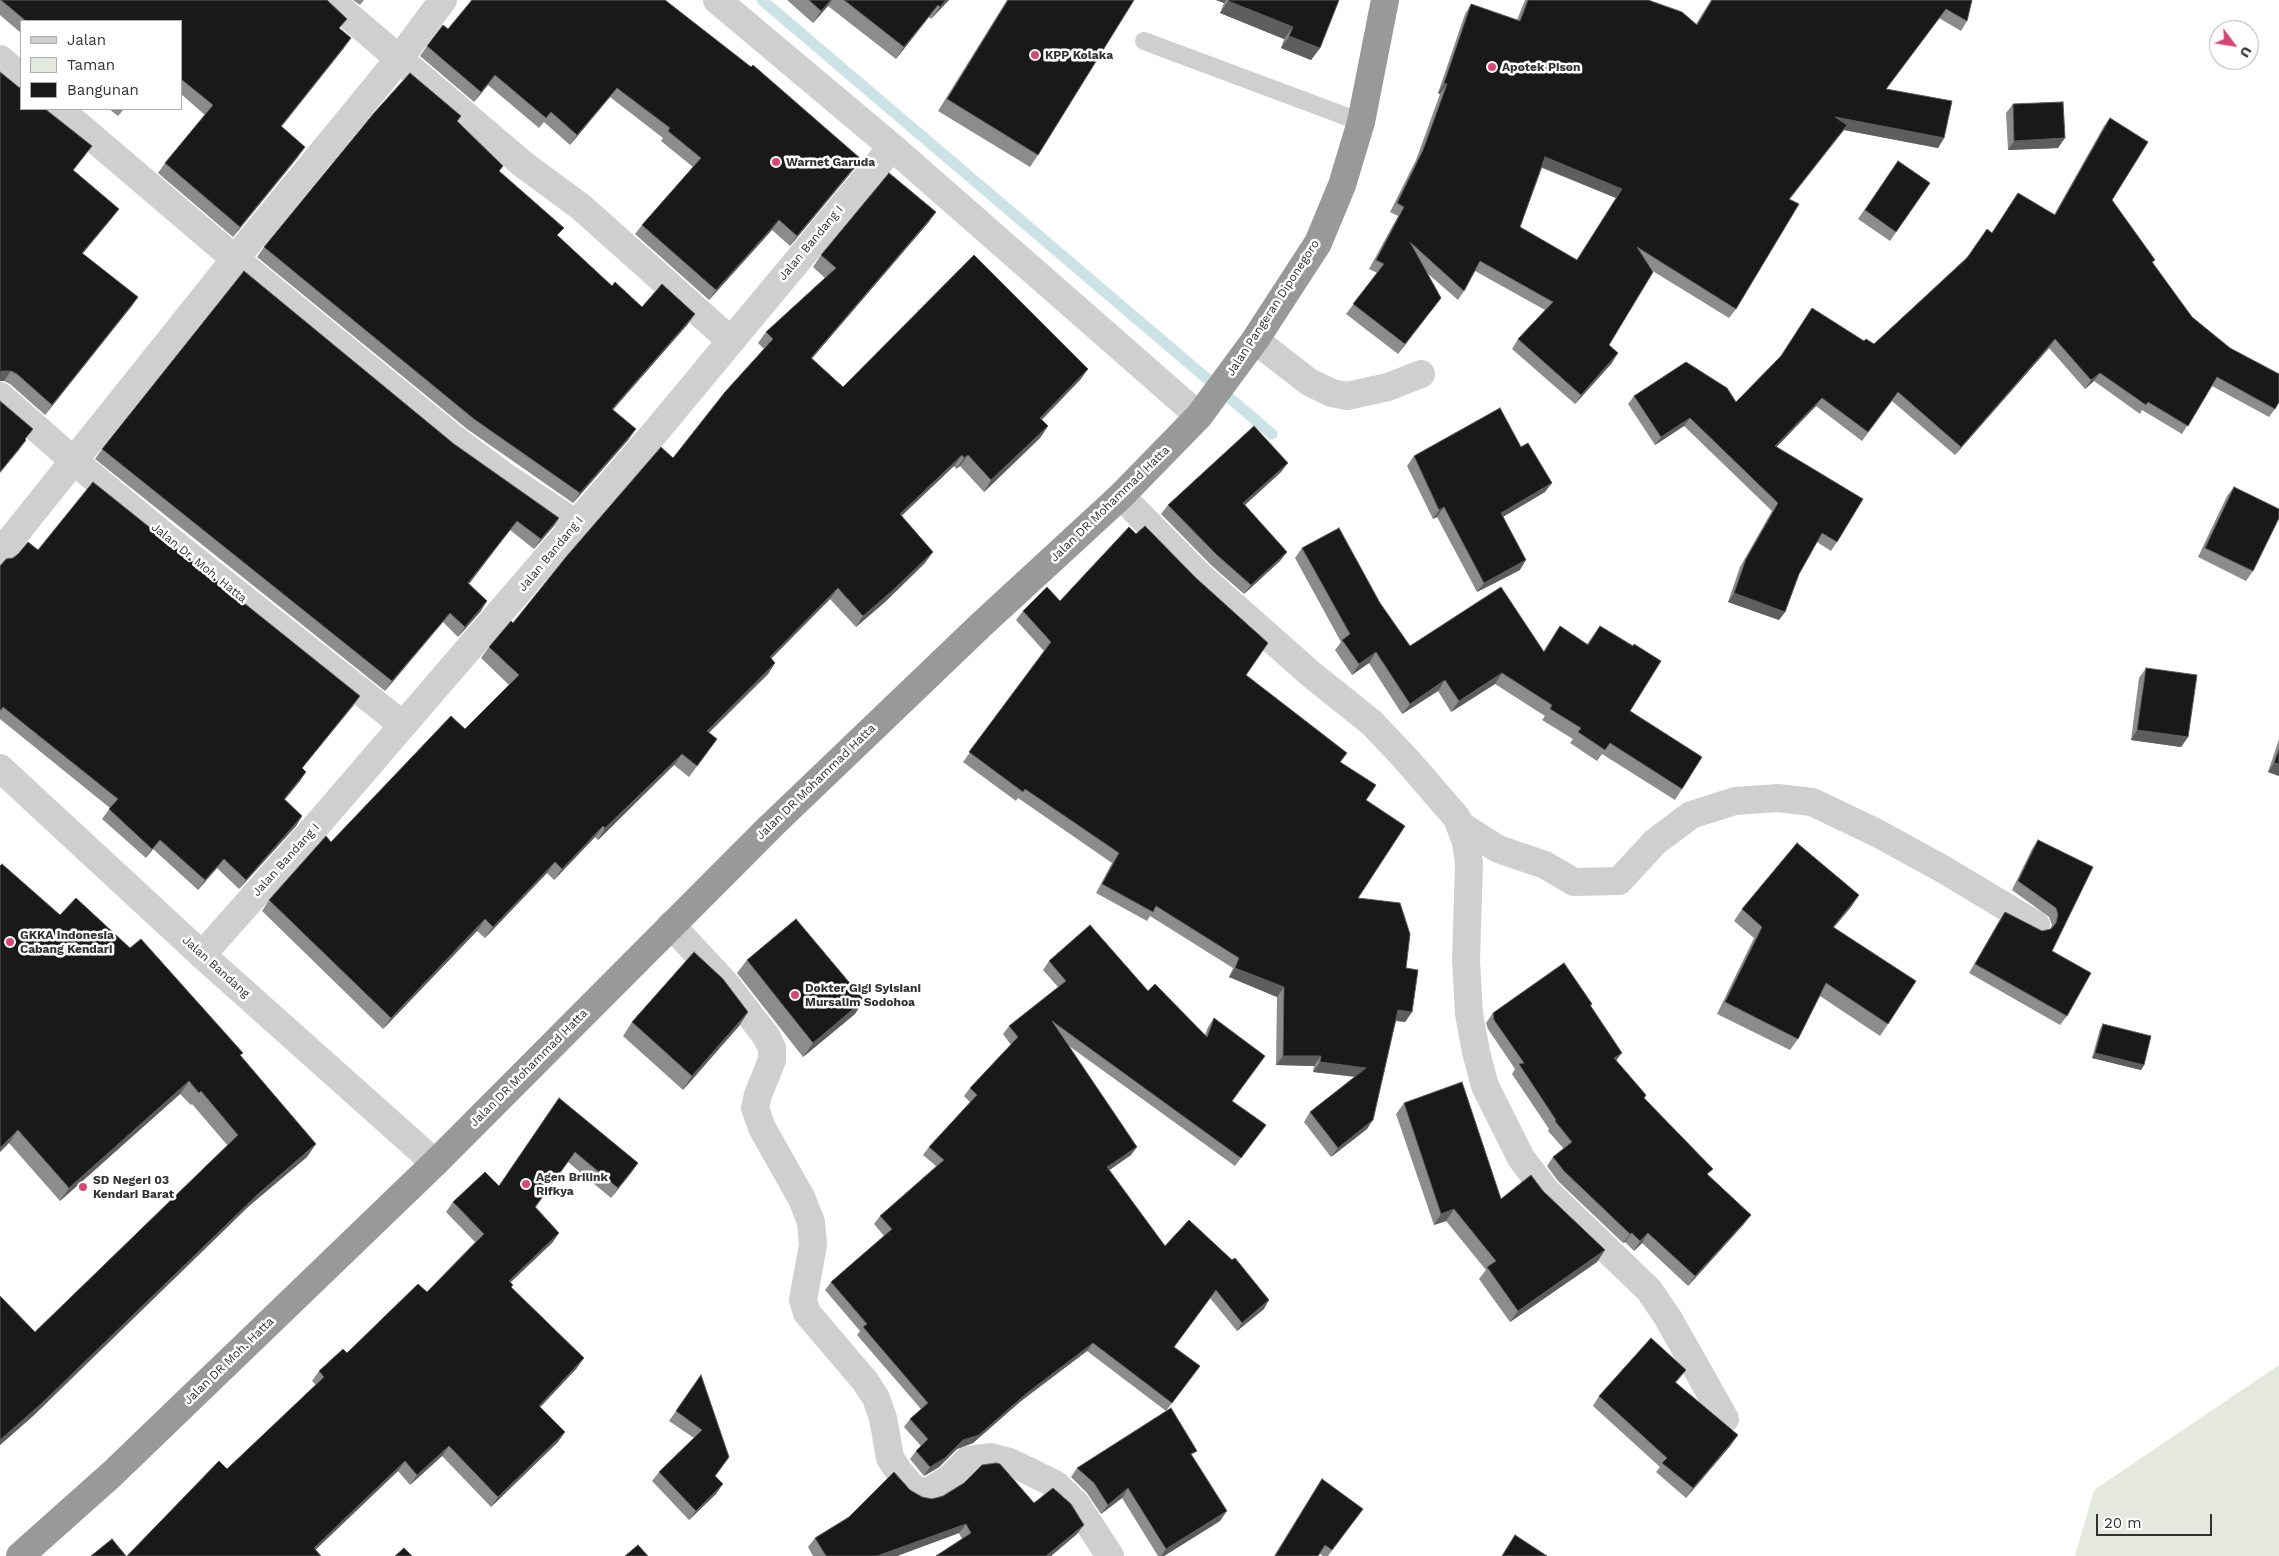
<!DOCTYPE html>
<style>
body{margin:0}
#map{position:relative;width:2279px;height:1556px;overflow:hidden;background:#fff;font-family:"Work Sans",sans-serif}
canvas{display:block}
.legend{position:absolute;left:20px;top:20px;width:162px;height:90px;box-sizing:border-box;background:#fff;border:1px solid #adadad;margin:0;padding:6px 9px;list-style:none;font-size:15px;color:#323232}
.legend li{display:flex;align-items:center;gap:10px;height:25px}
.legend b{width:25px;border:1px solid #adadad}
.north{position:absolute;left:2209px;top:20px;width:50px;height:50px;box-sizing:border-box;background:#fff;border:1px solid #adadad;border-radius:50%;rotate:121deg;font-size:14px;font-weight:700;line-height:20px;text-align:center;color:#323232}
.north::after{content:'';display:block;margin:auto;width:18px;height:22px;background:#d64775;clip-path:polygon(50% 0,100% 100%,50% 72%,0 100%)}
.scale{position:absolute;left:2096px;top:1514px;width:116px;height:22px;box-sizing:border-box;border:2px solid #323232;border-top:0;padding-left:6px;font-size:15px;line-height:18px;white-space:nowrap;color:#323232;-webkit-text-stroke:4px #fff;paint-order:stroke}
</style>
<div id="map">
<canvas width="2279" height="1556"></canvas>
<ul class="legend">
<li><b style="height:6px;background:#cfcfcf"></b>Jalan</li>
<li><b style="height:14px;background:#e5e8dc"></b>Taman</li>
<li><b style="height:14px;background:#191919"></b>Bangunan</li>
</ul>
<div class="north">U</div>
<div class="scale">20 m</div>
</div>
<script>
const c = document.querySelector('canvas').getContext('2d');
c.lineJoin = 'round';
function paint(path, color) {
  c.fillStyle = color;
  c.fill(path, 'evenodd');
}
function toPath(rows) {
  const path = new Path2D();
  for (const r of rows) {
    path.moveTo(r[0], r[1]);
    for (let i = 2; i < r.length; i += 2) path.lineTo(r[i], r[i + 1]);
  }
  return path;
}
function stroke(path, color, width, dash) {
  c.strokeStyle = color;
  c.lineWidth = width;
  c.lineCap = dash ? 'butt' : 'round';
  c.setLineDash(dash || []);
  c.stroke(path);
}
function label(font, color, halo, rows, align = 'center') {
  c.font = font + ' "Work Sans",sans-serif';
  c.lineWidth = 5;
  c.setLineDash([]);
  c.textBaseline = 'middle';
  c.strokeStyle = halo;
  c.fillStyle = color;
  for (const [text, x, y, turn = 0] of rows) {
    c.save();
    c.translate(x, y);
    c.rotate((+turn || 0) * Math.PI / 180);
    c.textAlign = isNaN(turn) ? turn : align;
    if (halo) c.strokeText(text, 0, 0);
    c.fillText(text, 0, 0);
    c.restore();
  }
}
paint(toPath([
 [2279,1365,2279,1556,2075,1556,2094,1490]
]), '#e5e8dc');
stroke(toPath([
 [762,0,1272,434]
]), '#cbe3e7', 11);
stroke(toPath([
 [1144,41,1361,122]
]), '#cfcfcf', 18);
stroke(toPath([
 [330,0,524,165,581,207,730,340],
 [717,0,892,147,1199,416],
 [0,59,21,77],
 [59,109,235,259,457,441,507,478,576,524],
 [1255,340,1309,382,1332,393,1347,396,1388,387,1421,374],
 [0,396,75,462,167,538,403,725],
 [1121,496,1200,576,1312,675,1372,723,1406,759,1457,818,1466,842,1469,864,1466,960,1469,1014,1476,1052,1485,1086,1521,1158,1546,1191,1649,1290,1668,1318,1725,1419],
 [0,553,235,259,399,59,443,0],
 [0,768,202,955,435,1163],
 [1462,826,1498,849,1545,865,1574,882,1619,881,1655,842,1691,815,1735,801,1778,798,1812,802,1877,833,1941,868,2036,925],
 [671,925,725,983,766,1036,772,1048,772,1060,758,1095,755,1108,762,1128,802,1199,811,1222,813,1245,803,1300,807,1313,865,1381,876,1398,883,1418,890,1458,900,1473,911,1486,923,1493,928,1492,949,1479,968,1460,990,1457,1010,1462,1055,1484,1076,1504,1110,1556],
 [202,955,317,825,657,430,892,147]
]), '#cfcfcf', 28);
stroke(toPath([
 [20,1556,112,1474,435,1163,771,826,982,624,1121,496,1199,416,1255,340,1318,243,1342,185,1361,122,1385,0]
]), '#999', 28);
paint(toPath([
 [0,0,327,0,340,29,344,48,281,127,298,157,233,237,158,173,165,163,205,115,181,94,181,21,21,21,21,33,0,15],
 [353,0,364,0,360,5],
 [787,0,949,0,931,19,929,17,896,59,828,6,813,23],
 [1007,0,1134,0,1038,155,1030,167,938,111],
 [1216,0,1339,0,1320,48,1311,60,1281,48,1284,39,1220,13,1224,3],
 [1525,0,1648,0,1696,24,1711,0,1972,0,1967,21,1961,31,1939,18,1886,89,1944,138,1938,148,1844,130,1790,199,1736,309,1729,318,1651,270,1609,345,1612,363,1575,404,1512,349,1518,339,1545,310,1475,271,1464,291,1458,300,1426,272,1441,298,1398,354,1346,314,1377,273,1369,269,1398,216,1390,212,1416,160,1440,94,1438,93,1465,14,1471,4,1517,20],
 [1542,168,1616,198,1577,260,1520,227],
 [448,29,861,159,854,169,790,246,772,230,709,300,635,234,642,225,693,167,661,141,663,138,610,97,570,145,544,122,539,128,488,85,474,102,420,56,427,46],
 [0,72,92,146,73,171,112,218,82,254,138,297,131,307,45,415,10,384,4,381],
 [2013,104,2058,148,2008,150,2006,113],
 [109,109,124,109,118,116],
 [461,116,457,121,499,171,558,236,612,286,642,307,688,324,613,409,629,439,573,503,467,429,257,257,264,247],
 [2110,118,2112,200,2153,263,2192,317,2275,409,2269,417,2212,386,2182,434,2142,410,2140,414,2094,381,2085,389,2049,348,1955,455,1892,401,1862,441,1816,406,1776,447,1837,542,1831,551,1817,542,1799,574,1785,612,1779,620,1728,602,1740,567,1772,511,1684,426,1655,445,1628,404,1634,396,1736,402,1864,341,1874,344,1966,258,1992,233,2018,193,2054,215,2104,126],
 [1898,161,1930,183,1890,241,1858,219],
 [936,212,928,223,812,358,843,387,1088,369,1080,380,1042,420,1048,426,1040,438,984,492,960,466,956,469,954,466,901,516,925,563,885,602,856,627,830,599,771,659,775,663,768,674,709,733,709,750,689,777,674,765,598,840,595,837,554,880,547,873,485,938,477,931,383,1029,262,911,269,900,331,842,465,729,509,685,481,658,489,647,673,458,764,349,758,343,766,332,825,278,813,267,821,255],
 [454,444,559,518,553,527,534,549,510,530,469,584,481,611,458,637,443,622,385,691,95,459,102,449],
 [1414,456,1545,492,1503,517,1520,570,1477,592,1437,517,1433,519,1407,466],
 [1288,463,1281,472,1245,505,1287,552,1280,561,1244,594,1211,565,1161,514,1168,505],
 [2234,487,2253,571,2246,581,2198,557,2227,496],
 [1302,548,1380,603,1410,646,1543,652,1560,626,1587,644,1600,626,1630,711,1682,789,1675,800,1602,754,1597,761,1570,743,1573,739,1542,720,1545,716,1495,684,1451,712,1438,691,1402,714,1369,663,1352,675,1335,650,1341,642,1295,558],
 [38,550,353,706,302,768,300,781,285,799,302,816,296,826,239,889,217,868,198,890,153,849,146,858,102,819,110,808,0,719,0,566,13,558],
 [1060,601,1246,675,1341,762,1366,800,1358,898,1406,968,1412,1012,1405,1022,1396,1021,1367,1129,1331,1157,1304,1122,1310,1112,1355,1077,1313,1072,1314,1066,1276,1065,1277,997,1229,977,1233,968,1150,916,1147,921,1096,893,1112,863,1018,798,1016,801,963,762,1044,651,1016,620,1023,611],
 [2146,668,2188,737,2181,747,2131,740,2139,678],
 [2279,739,2279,776,2268,772],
 [2038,840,2093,867,2052,951,2067,1016,2060,1025,1969,973,1999,921,2005,912,2042,931,2050,929,2052,925,2049,917,2012,890,2032,849],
 [1859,895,1851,907,1834,927,1888,1024,1880,1036,1820,996,1798,1039,1790,1050,1717,1014,1754,938,1734,921,1742,909],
 [60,915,241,1056,307,1157,249,1206,33,1416,0,1445,0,1296,35,1332,228,1146,192,1104,191,1105,180,1094,60,1201,9,1143],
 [747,960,855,1014,803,1057,737,973],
 [1049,961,1148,991,1205,1035,1208,1027,1214,1018,1232,1101,1266,1125,1235,1166,1069,1046,1131,1155,1109,1170,1165,1246,1264,1309,1237,1331,1210,1298,1174,1347,1200,1366,1166,1411,1087,1351,1021,1401,973,1443,957,1449,939,1467,924,1476,910,1459,916,1451,921,1446,904,1427,910,1419,921,1409,857,1335,860,1331,825,1290,831,1282,884,1236,874,1224,880,1216,936,1166,923,1155,929,1147,970,1102,964,1096,970,1088,1011,1045,1003,1034,1009,1026,1058,987,1043,970],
 [1592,1004,1591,1006,1616,1061,1644,1098,1708,1175,1744,1224,1688,1286,1642,1243,1634,1251,1625,1242,1623,1243,1558,1181,1547,1166,1553,1157,1564,1149,1548,1131,1549,1129,1512,1074,1515,1069,1488,1029,1486,1023,1493,1013],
 [748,1012,739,1026,683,1090,623,1036,632,1022],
 [2103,1024,2144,1065,2141,1070,2092,1058,2100,1029],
 [559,1098,638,1163,631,1173,611,1198,568,1162,536,1207,559,1233,552,1243,510,1283,511,1287,577,1368,540,1407,565,1432,558,1442,491,1507,442,1456,410,1485,398,1471,315,1550,227,1469,316,1385,312,1381,319,1371,347,1353,427,1292,475,1242,446,1212,453,1202,499,1186],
 [1404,1103,1501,1199,1543,1191,1605,1250,1597,1262,1510,1322,1479,1279,1486,1270,1446,1221,1434,1225,1396,1114],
 [1686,1370,1676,1383,1731,1445,1686,1498,1656,1472,1660,1467,1593,1406,1599,1396],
 [701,1375,715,1476,716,1494,689,1520,652,1481,659,1472,694,1438,669,1421],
 [1193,1457,1220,1521,1164,1556,1158,1556,1122,1498,1101,1514,1087,1493,1071,1477,1077,1468],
 [1322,1479,1363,1509,1328,1556,1323,1556,1320,1554,1318,1556,1274,1556,1316,1488],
 [910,1490,922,1497,932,1499,1034,1503,1077,1534,1051,1556,936,1556,962,1539,959,1533,897,1556,813,1556,808,1547,815,1538]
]), '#8c8c8c');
paint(toPath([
 [831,0,832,0,828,6,813,23,821,11],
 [946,0,949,0,931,19,940,7],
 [1216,0,1226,0,1224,3],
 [1228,1,1293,27,1284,39,1220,13],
 [938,5,929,17,896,59,904,47],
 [1289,36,1320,48,1311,60,1281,48],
 [351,38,344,48,274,136,281,126],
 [495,75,488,85,474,102,481,92],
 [1444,83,1447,84,1440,94,1438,93],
 [617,88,610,97,570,145,577,135],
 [1835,117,1944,138,1938,148,1844,130,1782,208],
 [2065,138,2058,148,2008,150,2014,141],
 [305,147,298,157,233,237,240,227],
 [1545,157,1622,189,1616,198,1539,166],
 [861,159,854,169,790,246,797,236],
 [119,209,112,218,75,263,82,253],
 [936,212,928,223,803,369,811,358],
 [779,220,772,230,709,300,716,290],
 [138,297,131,307,45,415,52,405],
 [1441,298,1434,307,1398,354,1405,344],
 [695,314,688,324,605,419,612,409],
 [2055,339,2049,348,1955,455,1961,447],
 [1618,353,1612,363,1575,404,1581,395],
 [1088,369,1080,380,1032,429,1040,418],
 [2,371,11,371,4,381,0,381,0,373],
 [2100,373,2094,381,2085,389,2091,380],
 [1822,398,1816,406,1769,455,1775,446],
 [1690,418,1684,426,1655,445,1661,437],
 [1048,426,1040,438,984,492,991,480],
 [636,429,629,439,573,503,580,493],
 [26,440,19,450,0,473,0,472],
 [962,455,954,466,892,525,900,514],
 [968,455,960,466,956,469,964,458],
 [1288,463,1281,472,1236,513,1243,503],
 [1552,483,1545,492,1494,522,1501,513],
 [1444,507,1437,517,1433,519,1439,510],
 [559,518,553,527,534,549,541,539],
 [517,521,510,530,462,593,468,583],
 [933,552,925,563,885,602,856,627,863,616],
 [1287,552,1280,561,1244,594,1251,585],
 [1526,560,1520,570,1477,592,1484,583],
 [838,588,830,599,762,668,770,657],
 [1734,593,1785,612,1779,620,1728,602],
 [487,601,481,611,458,637,465,627],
 [450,613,443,622,385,691,392,681],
 [1376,652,1369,663,1352,675,1359,664],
 [775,663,768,674,699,742,707,731],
 [1502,673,1495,684,1451,712,1459,701],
 [1445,680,1438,691,1402,714,1410,704],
 [360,696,353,706,295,777,302,768],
 [2137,730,2188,737,2181,747,2131,740],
 [682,754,674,765,598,840,605,828],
 [2274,763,2279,764,2279,776,2268,772],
 [306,772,300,781,278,808,284,799],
 [302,816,296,826,239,889,246,880],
 [603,826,595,837,554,880,562,869],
 [160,840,146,858,152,849],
 [224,859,217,868,198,890,205,880],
 [555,862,547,873,485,938,493,927],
 [1859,895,1851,907,1825,938,1833,927],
 [485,919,477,931,383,1029,391,1018],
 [1235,968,1284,987,1277,997,1229,977],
 [864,1000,855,1014,803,1057,813,1043],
 [1398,1010,1412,1012,1405,1022,1392,1020],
 [748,1012,739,1026,683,1090,692,1076],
 [1622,1053,1615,1062,1614,1058],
 [2095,1053,2144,1065,2141,1070,2092,1058],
 [1283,1056,1321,1056,1314,1066,1276,1065],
 [1320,1062,1366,1068,1359,1077,1313,1072],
 [189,1081,180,1094,60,1201,69,1188],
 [1373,1120,1367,1129,1331,1157,1338,1148],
 [18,1130,9,1143,0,1152,0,1148],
 [316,1144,307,1157,249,1206,33,1416,0,1445,0,1440,258,1194],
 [1137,1147,1131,1155,1101,1176,1107,1167],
 [638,1163,631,1173,611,1198,618,1188],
 [1454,1209,1446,1221,1434,1225,1441,1214],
 [1751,1215,1744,1224,1688,1286,1695,1276],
 [559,1233,552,1243,501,1291,509,1281],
 [1632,1233,1625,1242,1623,1243,1630,1234],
 [1648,1233,1642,1243,1634,1251,1640,1241],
 [1605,1250,1597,1262,1510,1322,1518,1311],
 [1269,1300,1264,1309,1237,1331,1242,1323],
 [1093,1343,1087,1351,1021,1401,973,1443,957,1449,939,1467,924,1476,930,1467,963,1440],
 [584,1358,577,1368,532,1416,539,1406],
 [565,1432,558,1442,491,1507,498,1497],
 [1738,1435,1731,1445,1686,1498,1693,1488],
 [449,1446,442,1456,410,1485,417,1475],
 [405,1461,398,1471,309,1556,314,1548],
 [723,1484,716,1494,689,1520,696,1511],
 [1128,1488,1122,1498,1101,1514,1108,1505],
 [1227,1511,1220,1521,1164,1556,1161,1556,1166,1549],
 [966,1524,959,1533,897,1556,877,1556],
 [1084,1525,1077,1534,1051,1556,1046,1556]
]), '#5e5e5e');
const building = toPath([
 [1,0,327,0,347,19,339,28,351,38,281,126,305,147,240,227,165,163,213,105,181,79,181,21,26,21,1,0],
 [472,0,665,0,751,67,753,65,861,159,797,236,779,220,716,290,642,225,701,158,668,131,670,128,617,88,577,135,551,112,546,118,495,75,481,92,427,46,443,25,448,29,472,0],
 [809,0,831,0,821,11,809,0],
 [844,0,946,0,940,7,938,5,904,47,844,0],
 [1008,0,1134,0,1038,155,947,99,1008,0],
 [1229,0,1339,0,1320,48,1289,36,1293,27,1228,1,1229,0],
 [1528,0,1648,0,1682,12,1697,25,1712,0,1972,0,1967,21,1946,9,1886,89,1952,101,1944,138,1835,117,1847,125,1789,199,1799,204,1736,309,1637,247,1653,272,1609,345,1618,353,1581,395,1518,339,1553,302,1480,261,1464,291,1410,242,1441,298,1405,344,1353,304,1384,264,1376,260,1404,207,1397,203,1423,150,1447,84,1444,83,1471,4,1520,21,1528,0],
 [1545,157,1622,189,1577,260,1520,227,1545,157],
 [0,72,21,89,21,109,45,109,92,146,73,170,119,209,82,253,138,297,52,405,17,374,11,371,2,371,0,373,0,72],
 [410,73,461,116,457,121,503,166,499,171,564,228,557,235,612,286,615,282,642,307,662,284,695,314,612,409,636,429,580,493,474,419,264,247,374,113,410,73],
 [2063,102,2065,138,2014,141,2013,104,2063,102],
 [2110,118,2148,142,2112,200,2155,260,2152,262,2192,317,2230,348,2279,374,2279,402,2275,409,2217,377,2188,426,2148,402,2146,405,2100,373,2091,380,2055,339,1961,447,1898,392,1868,432,1822,398,1775,446,1863,499,1837,542,1822,533,1799,574,1785,612,1734,593,1746,559,1778,503,1690,418,1661,437,1634,396,1686,362,1727,388,1736,402,1781,356,1812,308,1864,341,1866,339,1874,344,1967,258,1987,229,1992,233,2018,193,2055,215,2110,118],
 [1898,161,1930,183,1896,232,1865,210,1898,161],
 [889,173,936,212,811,358,843,387,974,255,1088,369,1040,418,1048,426,991,480,968,455,964,458,962,455,900,514,933,552,893,590,863,616,838,588,770,657,775,663,707,731,717,739,697,766,682,754,605,828,603,826,562,869,555,862,493,927,485,919,391,1018,269,900,326,836,331,842,451,716,465,729,519,675,489,647,511,621,513,623,566,557,661,447,673,458,725,392,773,339,766,332,836,268,821,255,889,173],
 [244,271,454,444,559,518,541,539,517,521,468,583,487,601,465,627,450,613,392,681,102,449,244,271],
 [0,401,33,429,25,439,26,440,0,472,0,401],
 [1500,408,1521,447,1528,443,1552,483,1501,513,1526,560,1484,583,1444,507,1439,510,1414,456,1500,408],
 [1254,426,1288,463,1243,503,1287,552,1251,585,1217,555,1168,505,1254,426],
 [93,482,360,696,302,768,306,772,284,799,302,816,246,880,224,859,205,880,160,840,152,849,109,809,118,799,3,707,1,710,0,710,0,566,6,559,13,558,18,554,28,542,38,550,93,482],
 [2234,487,2279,509,2279,518,2253,571,2205,548,2234,487],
 [1145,526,1196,578,1268,643,1246,675,1347,753,1340,762,1376,785,1366,800,1405,826,1358,898,1400,903,1410,934,1406,968,1418,970,1412,1012,1398,1010,1373,1120,1338,1148,1310,1112,1366,1068,1320,1062,1321,1056,1283,1056,1284,987,1235,968,1239,958,1156,906,1153,912,1102,884,1119,853,1025,789,1023,792,969,752,1051,642,1023,611,1047,587,1060,601,1129,527,1136,534,1145,526],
 [1339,528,1380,603,1410,646,1501,587,1544,652,1560,626,1588,645,1600,626,1633,646,1634,644,1661,661,1630,711,1702,757,1682,789,1610,743,1605,750,1578,732,1581,728,1550,709,1552,705,1502,673,1459,701,1445,680,1410,704,1376,652,1359,664,1342,640,1350,634,1302,548,1339,528],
 [2146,668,2197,675,2188,737,2137,730,2146,668],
 [2279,749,2279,764,2274,763,2279,749],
 [2038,840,2093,867,2052,951,2091,973,2067,1016,1975,964,2005,912,2042,931,2051,929,2056,923,2058,915,2056,908,2018,881,2038,840],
 [1797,843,1859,895,1833,927,1916,981,1888,1024,1826,983,1798,1039,1725,1002,1762,927,1742,909,1797,843],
 [2,864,60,915,76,898,130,948,141,939,243,1053,240,1055,316,1144,258,1194,42,1403,0,1440,0,1296,35,1332,238,1135,201,1091,199,1093,189,1081,69,1188,18,1130,0,1148,0,866,2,864],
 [796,919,864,1000,813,1043,747,960,796,919],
 [1090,925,1148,991,1155,984,1207,1037,1214,1018,1265,1056,1232,1101,1266,1125,1241,1158,1052,1021,1137,1147,1107,1167,1165,1246,1189,1220,1232,1260,1235,1258,1269,1300,1242,1323,1216,1290,1174,1347,1200,1366,1172,1403,1093,1343,1027,1393,979,1435,963,1440,945,1458,930,1467,916,1451,928,1439,910,1419,928,1403,863,1327,867,1324,831,1282,892,1229,880,1216,944,1160,929,1147,977,1095,970,1088,1018,1037,1009,1026,1066,981,1049,961,1090,925],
 [694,952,723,979,748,1012,692,1076,632,1022,694,952],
 [1564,963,1592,1004,1590,1005,1622,1053,1614,1058,1646,1095,1644,1098,1713,1169,1707,1174,1751,1215,1695,1276,1648,1233,1640,1241,1632,1233,1630,1234,1564,1171,1553,1157,1572,1142,1555,1121,1556,1120,1519,1064,1524,1063,1494,1020,1493,1013,1564,963],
 [2103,1024,2151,1036,2144,1065,2095,1053,2103,1024],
 [1462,1082,1501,1199,1531,1175,1543,1191,1605,1250,1518,1311,1487,1267,1496,1261,1454,1209,1441,1214,1404,1103,1462,1082],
 [559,1098,638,1163,618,1188,575,1152,535,1207,559,1233,509,1281,513,1285,511,1287,584,1358,539,1406,565,1432,498,1497,449,1446,417,1475,405,1461,314,1548,321,1556,127,1556,219,1461,227,1469,324,1377,319,1371,343,1349,347,1353,418,1284,427,1292,484,1234,453,1202,485,1172,499,1186,559,1098],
 [1651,1338,1686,1370,1675,1382,1738,1435,1693,1488,1662,1463,1667,1458,1599,1396,1651,1338],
 [701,1375,729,1457,715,1476,723,1484,696,1511,659,1472,702,1430,676,1411,701,1375],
 [1171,1408,1197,1451,1191,1454,1227,1511,1166,1549,1128,1488,1108,1505,1094,1483,1077,1468,1171,1408],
 [996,1463,1000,1464,1034,1503,1053,1488,1071,1504,1084,1525,1046,1556,936,1556,971,1533,966,1524,877,1556,826,1556,815,1538,849,1517,894,1472,910,1490,922,1497,932,1499,943,1496,964,1483,982,1465,996,1463],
 [1322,1479,1363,1509,1332,1550,1325,1545,1318,1556,1275,1556,1322,1479],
 [1515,1535,1547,1556,1502,1556,1515,1535],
 [112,1539,126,1556,91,1556,112,1539],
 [638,1545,648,1556,625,1556,638,1545],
 [404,1548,412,1556,395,1556,404,1548]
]);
paint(building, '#191919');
stroke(building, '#5e5e5e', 1);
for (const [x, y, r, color] of [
 [1035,55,5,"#d64775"],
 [1492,67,5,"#d64775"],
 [776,162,5,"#d64775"],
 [10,942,5,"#d64775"],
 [795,995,5,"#d64775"],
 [526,1184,5,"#d64775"],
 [83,1187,5,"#d64775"]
]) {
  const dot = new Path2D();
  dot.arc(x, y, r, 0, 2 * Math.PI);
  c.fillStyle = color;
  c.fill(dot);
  stroke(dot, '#fff', 2);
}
label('bold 12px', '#323232', '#fff', [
 ["KPP Kolaka",1045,55],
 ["Apotek Pison",1502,67],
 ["Warnet Garuda",786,162],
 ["GKKA Indonesia",20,935],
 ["Cabang Kendari",20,949],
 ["Dokter Gigi Sylsiani",805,988],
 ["Mursalim Sodohoa",805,1002],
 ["Agen Brilink",536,1177],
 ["Rifkya",536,1191],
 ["SD Negeri 03",93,1180],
 ["Kendari Barat",93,1194]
], 'left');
label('12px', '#323232', '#fff', [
 ["Jalan Bandang I",811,243,-50],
 ["Jalan Pangeran Diponegoro",1273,308,-57],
 ["Jalan DR Mohammad Hatta",1110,504,-44],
 ["Jalan Bandang I",551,554,-50],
 ["Jalan Dr. Moh. Hatta",199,563,39],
 ["Jalan DR Mohammad Hatta",816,782,-44],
 ["Jalan Bandang I",286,860,-48],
 ["Jalan Bandang",216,967,42],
 ["Jalan DR Mohammad Hatta",529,1068,-45],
 ["Jalan DR Moh. Hatta",229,1361,-44]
]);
</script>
